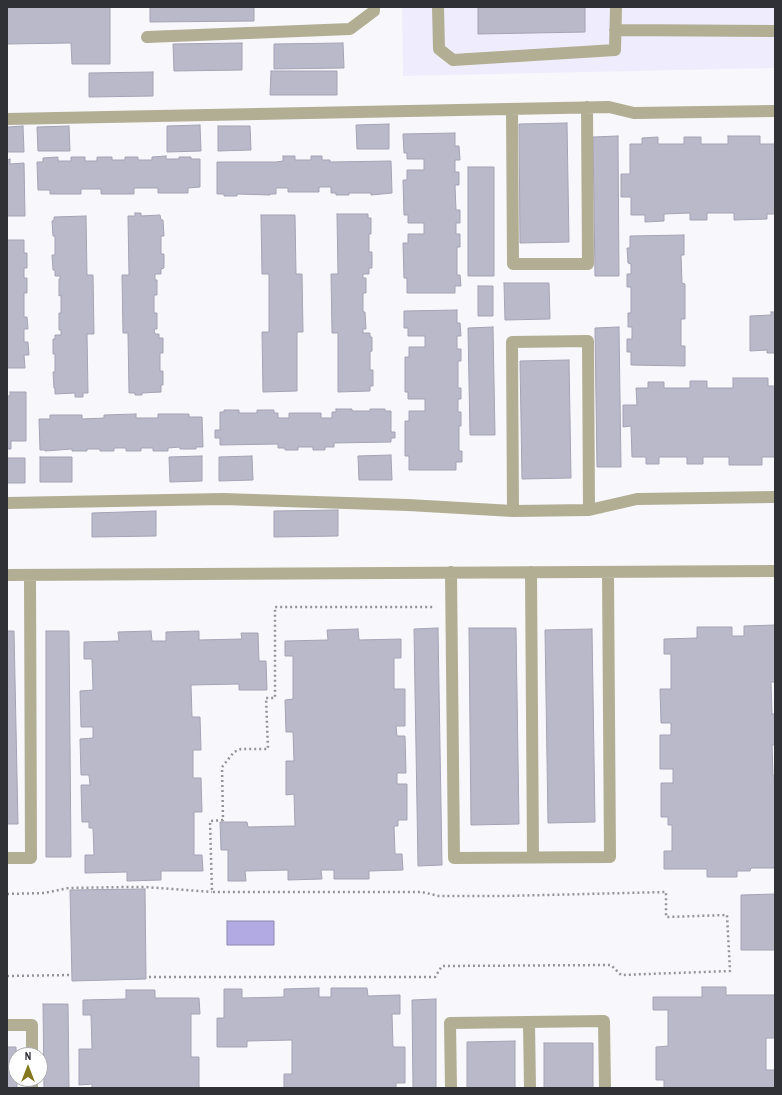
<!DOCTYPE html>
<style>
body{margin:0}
#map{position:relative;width:782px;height:1095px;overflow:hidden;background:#f8f8fc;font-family:"Archivo Narrow",sans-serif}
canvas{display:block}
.frame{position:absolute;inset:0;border:8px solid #303037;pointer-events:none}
.north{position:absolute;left:8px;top:1047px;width:40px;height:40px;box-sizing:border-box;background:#fff;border:1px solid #acacaf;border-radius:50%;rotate:0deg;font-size:11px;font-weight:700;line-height:16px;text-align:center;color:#303037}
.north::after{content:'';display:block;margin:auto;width:14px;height:18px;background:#86781d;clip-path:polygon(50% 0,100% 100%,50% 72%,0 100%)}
</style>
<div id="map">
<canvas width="782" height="1095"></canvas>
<div class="frame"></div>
<div class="north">N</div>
</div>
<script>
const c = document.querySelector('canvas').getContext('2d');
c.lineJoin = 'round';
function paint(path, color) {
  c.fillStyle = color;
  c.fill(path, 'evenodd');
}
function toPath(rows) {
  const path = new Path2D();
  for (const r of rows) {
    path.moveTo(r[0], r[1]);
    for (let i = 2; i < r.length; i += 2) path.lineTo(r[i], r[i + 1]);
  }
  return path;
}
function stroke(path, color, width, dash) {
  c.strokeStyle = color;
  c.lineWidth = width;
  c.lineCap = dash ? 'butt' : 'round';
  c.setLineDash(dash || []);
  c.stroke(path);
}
paint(toPath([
 [402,7,775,7,775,68,403,76]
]), '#efedfd');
const water = toPath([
 [227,921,274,921,274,945,227,945,227,921]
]);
paint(water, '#b2abe3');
stroke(water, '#8b86af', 1);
const building = toPath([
 [7,7,110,7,110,64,72,64,71,43,7,44,7,7],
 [150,7,254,7,254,21,150,22,150,7],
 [478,7,585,7,585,32,478,34,478,7],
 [242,43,242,70,174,71,173,44,242,43],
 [343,43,344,68,274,69,274,44,343,43],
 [271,71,337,71,337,95,270,95,271,71],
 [153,72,153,96,89,97,89,73,153,72],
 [567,123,569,242,520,243,519,124,567,123],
 [389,124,389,149,357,149,356,125,389,124],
 [200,125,201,151,167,152,167,126,200,125],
 [23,126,24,152,7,152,7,127,23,126],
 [69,126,70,151,38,151,37,127,69,126],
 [218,126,250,126,251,150,218,151,218,126],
 [455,133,455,146,459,146,460,160,455,160,455,172,459,172,459,185,455,185,456,210,460,210,460,223,456,223,456,234,460,234,460,247,457,247,457,275,460,275,461,286,455,286,455,293,407,293,407,278,404,278,403,243,408,243,408,234,424,234,424,223,408,223,408,215,404,215,403,180,407,180,407,170,424,170,424,159,407,159,407,153,404,153,403,134,455,133],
 [618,136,619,276,595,276,593,137,618,136],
 [728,136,760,136,760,144,775,144,775,214,767,214,767,219,734,220,734,213,707,213,707,220,690,220,690,213,664,214,664,221,645,222,645,215,631,215,631,197,621,197,621,174,630,174,630,144,642,144,642,138,658,137,658,144,684,144,684,137,701,137,701,144,728,144,728,136],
 [166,156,166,159,179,159,179,157,191,157,191,159,200,159,200,187,188,188,188,193,158,193,158,188,134,188,134,194,101,194,101,189,81,189,81,194,50,194,50,190,38,190,37,162,43,162,43,158,58,157,58,161,71,161,71,157,85,157,85,161,97,161,97,157,112,157,112,160,125,160,125,157,138,157,138,160,152,160,152,157,166,156],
 [283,156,295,156,295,160,311,160,311,156,322,156,322,160,330,160,330,162,391,161,392,193,371,195,371,193,349,193,349,195,336,195,336,193,331,193,331,187,319,187,319,192,288,192,288,188,276,188,276,194,270,194,270,195,237,194,237,196,224,196,224,194,217,194,217,162,276,162,283,161,283,156],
 [10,159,10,164,24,163,25,216,7,216,7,160,10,159],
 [468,167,494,167,494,276,468,276,468,167],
 [135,213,141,213,141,216,160,215,161,220,163,220,164,236,161,236,161,254,164,254,164,268,161,269,161,274,155,274,155,280,157,280,157,295,154,295,154,313,157,313,157,329,154,329,155,334,159,334,159,338,163,338,163,353,160,353,160,371,163,371,163,385,161,385,161,392,142,393,142,395,135,395,135,393,129,393,128,333,123,333,122,275,129,275,128,216,135,216,135,213],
 [337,214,368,214,368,218,371,218,371,234,369,234,369,252,372,252,372,268,369,268,369,274,363,274,363,278,366,278,366,293,363,293,363,312,365,312,366,329,363,329,363,333,370,333,370,337,372,337,372,351,370,352,370,370,373,370,373,386,370,386,370,391,338,392,338,333,332,333,331,274,338,274,337,214],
 [261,215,295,215,296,274,302,274,303,332,297,332,297,391,263,392,262,332,269,332,269,274,262,274,261,215],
 [86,216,87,275,93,275,94,334,87,334,88,393,83,393,83,397,75,397,75,393,55,394,55,388,54,388,53,372,55,372,55,354,53,354,53,339,55,339,55,335,61,335,61,330,59,330,59,313,61,313,61,295,59,296,59,279,60,279,60,276,55,276,55,270,53,270,52,255,55,255,55,236,53,236,52,221,54,220,54,217,86,216],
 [684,235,684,255,681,255,682,283,685,284,685,319,681,319,681,346,685,346,685,366,631,365,631,352,627,352,627,339,632,339,632,327,628,327,628,313,631,313,631,287,627,287,627,274,631,274,631,264,628,263,627,248,630,248,630,236,684,235],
 [7,240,24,240,24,253,27,253,27,268,24,268,24,278,27,278,27,293,24,293,24,317,27,317,28,329,24,329,24,342,28,342,29,355,24,355,25,368,7,368,7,240],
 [504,283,549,283,550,319,505,320,504,283],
 [478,286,493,286,493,316,478,316,478,286],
 [457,310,457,323,460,323,461,336,457,336,457,349,461,349,461,361,458,361,458,388,461,388,461,399,458,399,458,412,461,412,461,426,459,426,459,451,462,451,462,462,456,462,456,470,409,470,409,456,405,456,405,421,409,421,409,411,425,411,425,399,408,399,408,392,405,392,405,357,409,357,409,347,425,347,425,336,408,336,408,328,404,328,404,311,457,310],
 [771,312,775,312,775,353,767,353,767,350,750,351,750,316,771,315,771,312],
 [493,327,495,435,470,435,468,328,493,327],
 [619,327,621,467,597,467,595,328,619,327],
 [569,360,571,478,522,479,520,361,569,360],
 [733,378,768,378,768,386,775,386,775,457,762,457,762,465,729,465,729,457,703,457,703,464,687,464,687,457,659,457,659,464,646,464,646,457,632,457,631,426,623,427,623,405,637,405,636,388,648,388,648,382,664,382,664,388,690,388,690,381,707,381,707,388,733,388,733,378],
 [10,392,26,392,26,441,11,441,11,449,7,449,7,396,10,396,10,392],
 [336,409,352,409,352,411,370,411,370,409,385,409,385,411,391,411,391,432,395,432,395,438,391,438,391,442,334,443,334,447,325,447,325,450,313,450,313,447,298,447,298,450,285,450,285,448,278,448,278,444,220,445,220,438,215,438,215,430,220,430,220,412,224,412,224,410,239,410,239,413,257,413,257,410,274,410,274,413,278,413,278,418,289,418,289,413,321,413,321,418,332,418,332,412,336,412,336,409],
 [136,414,136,418,158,418,158,414,189,414,189,417,202,417,203,447,196,447,196,449,180,449,180,447,168,448,168,451,153,451,153,448,141,448,141,451,126,451,126,448,114,448,114,451,100,451,100,449,87,449,87,451,72,451,72,449,45,451,45,450,40,450,39,419,50,419,50,415,82,415,82,419,104,418,104,415,136,414],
 [391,455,392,480,359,480,358,456,391,455],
 [202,456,202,481,170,482,169,457,202,456],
 [252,456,253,480,219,481,219,457,252,456],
 [40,457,72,457,72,482,40,482,40,457],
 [7,458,25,458,25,483,7,483,7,458],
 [338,510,338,536,274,537,274,511,338,510],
 [156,511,156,536,92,537,92,513,156,511],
 [775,625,775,682,771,682,772,714,775,714,775,745,772,745,773,776,775,776,775,868,751,868,750,871,737,871,737,877,707,877,707,869,664,869,664,851,672,851,672,825,668,825,668,817,661,817,661,783,673,783,673,769,660,769,660,735,671,735,671,723,661,723,660,689,671,689,671,654,664,654,664,639,697,638,697,627,732,627,732,636,744,636,744,626,775,625],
 [438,628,442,865,418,866,414,629,438,628],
 [469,628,516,628,519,824,471,825,469,628],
 [358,629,359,640,401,639,401,658,394,658,394,689,405,689,405,726,396,726,397,736,405,736,406,773,397,773,397,784,407,784,407,820,398,820,398,826,394,826,395,854,402,854,403,870,369,871,369,879,334,879,334,870,321,870,322,879,288,880,288,870,245,871,246,881,228,881,228,850,221,850,220,822,247,822,248,827,295,826,294,794,286,795,286,761,294,761,293,732,286,732,285,700,293,699,293,656,285,656,285,641,328,640,327,630,358,629],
 [592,629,595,822,548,823,545,630,592,629],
 [7,631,14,631,18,824,7,824,7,631],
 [46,631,69,631,71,857,46,857,46,631],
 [151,631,152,641,166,641,166,632,199,631,199,640,242,639,241,633,258,633,259,661,266,661,267,690,239,690,239,684,191,685,192,717,200,717,201,750,193,750,193,778,201,778,202,812,194,812,194,855,202,855,203,871,161,871,161,880,127,881,127,872,85,873,85,855,94,855,93,828,89,828,89,822,82,822,81,785,90,785,89,775,81,775,80,739,93,738,93,727,81,727,80,691,93,690,92,659,84,659,84,642,119,641,118,632,151,631],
 [145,889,146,979,72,981,70,890,145,889],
 [775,894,775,950,741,950,741,895,775,894],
 [702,987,726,987,726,995,775,995,775,1038,766,1038,766,1070,775,1070,775,1088,664,1088,664,1080,656,1080,656,1047,668,1046,668,1010,653,1010,653,997,702,997,702,987],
 [319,988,319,997,331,997,331,988,367,988,368,996,400,995,400,1014,392,1014,393,1047,405,1047,405,1083,396,1083,396,1088,284,1088,284,1074,292,1074,292,1040,247,1041,247,1047,217,1047,217,1018,224,1018,224,989,242,989,242,998,284,997,284,989,319,988],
 [126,990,155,990,155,998,199,998,200,1014,191,1014,191,1057,199,1057,199,1088,92,1088,92,1084,79,1085,79,1049,92,1049,91,1015,83,1015,83,1000,126,999,126,990],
 [436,999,436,1088,413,1088,412,1000,436,999],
 [43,1004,68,1004,69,1088,44,1088,43,1004],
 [515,1041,515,1088,467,1088,467,1042,515,1041],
 [544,1043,593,1043,593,1088,544,1088,544,1043],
 [7,1047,16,1047,17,1088,7,1088,7,1047]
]);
paint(building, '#bab9ca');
stroke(building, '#a4a2b4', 1);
stroke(toPath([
 [7,894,44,893,69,888,128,887,145,887,212,892],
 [7,976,71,975],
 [149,977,435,977,442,966,611,965,621,975,730,971,727,915,666,917,666,892,504,896,439,896,422,892,212,892,210,821,223,820,222,767,234,752,241,749,268,749,266,698,275,698,275,607,433,607]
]), '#939398', 2.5, [2, 3]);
stroke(toPath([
 [438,7,439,49,453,60,615,50,616,7],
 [615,30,775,31],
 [147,37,350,29,374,11,374,7],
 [512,109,513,264,588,264,587,107],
 [7,119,609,107,634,113,775,111],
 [7,503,223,499,408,505,513,511,589,510,637,499,775,497],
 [513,511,512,342,588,341,589,510],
 [451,572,454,858,610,857,608,572],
 [531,572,533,857],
 [7,575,775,571],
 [7,858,31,858,30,575],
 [529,1022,530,1088],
 [7,1025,32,1025,32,1055],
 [32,1079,32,1088],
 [451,1088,450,1023,604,1021,605,1088]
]), '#b1ae94', 12);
</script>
